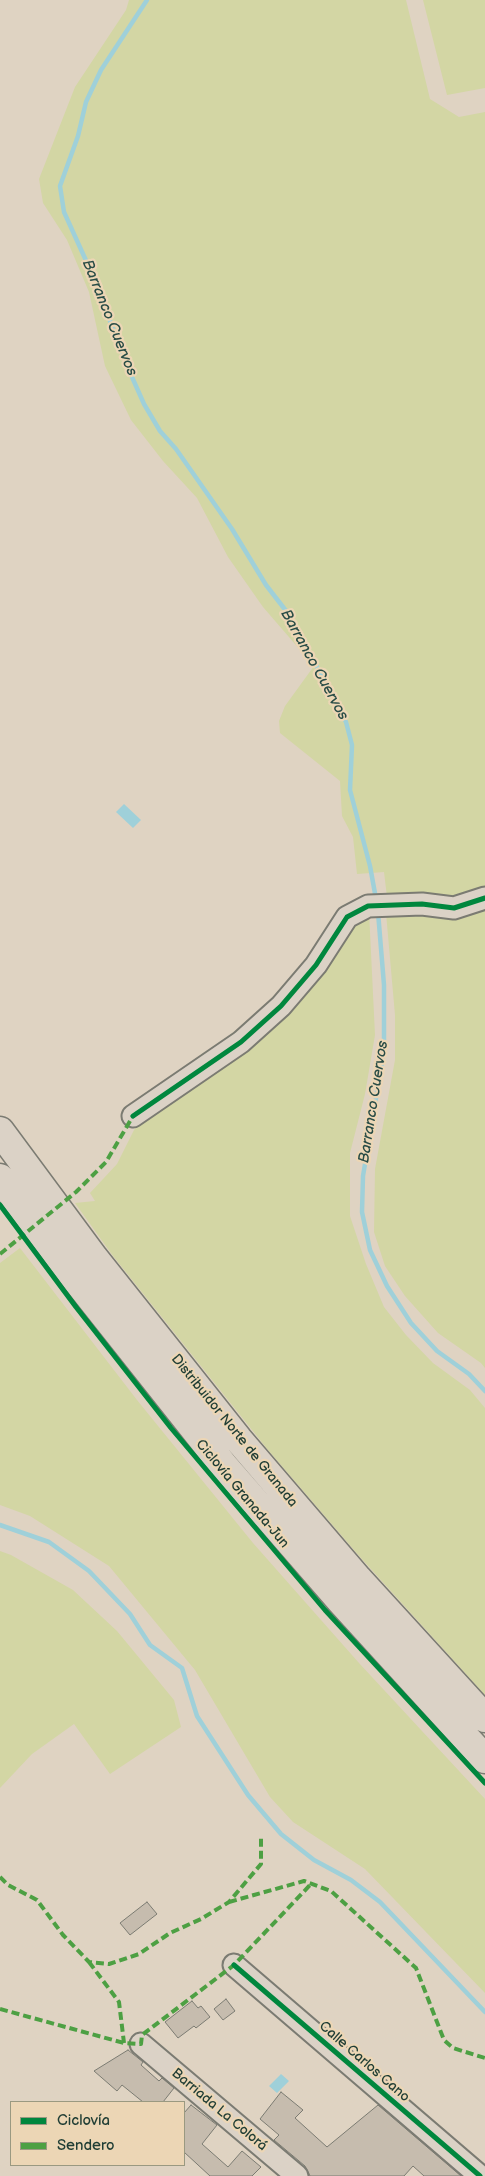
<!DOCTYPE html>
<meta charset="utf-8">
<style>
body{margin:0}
#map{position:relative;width:485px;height:2176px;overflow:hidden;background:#dfd3c2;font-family:"Balsamiq Sans",sans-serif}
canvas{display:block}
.legend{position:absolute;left:10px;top:2101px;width:175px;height:65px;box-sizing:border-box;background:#ecd6b5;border:1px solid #9a9981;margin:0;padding:6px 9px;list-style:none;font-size:15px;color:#1f3d34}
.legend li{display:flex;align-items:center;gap:10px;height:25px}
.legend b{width:25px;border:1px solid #9a9981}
</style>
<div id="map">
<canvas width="485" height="2176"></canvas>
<ul class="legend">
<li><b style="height:6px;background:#00873e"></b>Ciclovía</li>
<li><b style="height:6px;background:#4da043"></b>Sendero</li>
</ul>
</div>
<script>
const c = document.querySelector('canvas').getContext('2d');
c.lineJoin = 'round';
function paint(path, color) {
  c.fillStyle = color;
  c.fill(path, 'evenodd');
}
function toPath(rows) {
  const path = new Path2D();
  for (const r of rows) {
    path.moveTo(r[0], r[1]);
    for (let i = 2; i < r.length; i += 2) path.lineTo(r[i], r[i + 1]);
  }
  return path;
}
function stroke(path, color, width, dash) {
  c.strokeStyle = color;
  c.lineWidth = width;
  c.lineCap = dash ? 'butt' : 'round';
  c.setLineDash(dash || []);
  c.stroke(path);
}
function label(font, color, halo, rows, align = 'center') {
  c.font = font + ' "Balsamiq Sans",sans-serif';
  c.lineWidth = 4.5;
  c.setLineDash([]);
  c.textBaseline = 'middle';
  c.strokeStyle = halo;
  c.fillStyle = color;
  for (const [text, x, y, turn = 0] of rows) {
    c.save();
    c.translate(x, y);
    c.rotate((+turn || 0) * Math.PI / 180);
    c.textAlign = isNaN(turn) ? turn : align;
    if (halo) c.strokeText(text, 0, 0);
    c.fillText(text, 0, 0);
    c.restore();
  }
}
paint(toPath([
 [129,0,406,0,430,99,459,117,485,112,485,891,444,900,387,897,384,872,357,874,353,837,342,816,340,781,280,733,279,721,285,706,314,666,263,607,228,557,197,498,163,461,131,420,105,366,89,292,67,240,43,203,39,179,75,87,126,10],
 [423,0,485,0,485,88,447,95],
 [485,910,485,1368,481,1363,438,1333,405,1296,385,1266,374,1232,375,1169,395,1060,395,1015,386,913,456,918],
 [369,911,375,1035,365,1094,350,1153,350,1216,366,1264,384,1307,406,1335,433,1363,470,1390,485,1408,485,1695,360,1557,268,1450,113,1256,75,1203,95,1201,90,1193,117,1164,134,1130,154,1107,249,1042,343,931],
 [20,1248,137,1400,253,1543,359,1663,485,1799,485,1993,365,1869,293,1822,270,1797,195,1670,109,1566,30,1516,0,1505,0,1263],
 [0,1551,11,1555,73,1590,117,1631,174,1700,181,1727,110,1774,74,1724,32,1754,0,1788]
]), '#d3d6a4');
paint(toPath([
 [124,804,141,820,133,828,116,812],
 [281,2074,289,2081,277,2093,269,2086]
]), '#9fd0d9');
stroke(toPath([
 [147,0,101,70,86,102,78,136,60,186,64,212,93,276,128,368,144,404,160,431,176,449,232,529,266,585,290,616,346,722,352,745,350,790,370,866,376,899],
 [378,912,384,985,384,1050,363,1176,362,1212,370,1250,387,1286,411,1323,437,1351,469,1374,485,1391],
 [0,1525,49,1542,89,1571,130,1614,150,1645,182,1668,197,1716,248,1795,281,1834,314,1860,351,1880,380,1902,485,2012]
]), '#9fd0d9', 4.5);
const building = toPath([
 [147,1902,157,1914,130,1935,120,1923,147,1902],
 [226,1999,235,2011,223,2020,214,2009,226,1999],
 [192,2001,198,2008,201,2006,210,2017,196,2028,194,2026,178,2038,165,2022,192,2001],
 [128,2050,143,2062,141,2065,159,2081,162,2078,174,2088,163,2102,143,2102,122,2085,117,2091,94,2071,128,2050],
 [281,2092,303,2110,295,2118,327,2147,378,2105,461,2176,424,2176,413,2166,404,2176,310,2176,305,2166,274,2140,279,2135,260,2119,281,2092],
 [191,2105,217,2125,202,2144,228,2167,242,2151,261,2167,252,2176,210,2176,184,2152,184,2113,191,2105]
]);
paint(building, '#c6bcae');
stroke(building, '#7b7b72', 1);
const minor = toPath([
 [133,1116,241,1042,281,1006,316,965,347,917,368,906,422,904,454,908,485,898],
 [234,1965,480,2176],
 [141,2044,297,2176]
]);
const major = toPath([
 [0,1131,94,1258,238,1439,358,1579,485,1718],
 [0,1178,78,1282,223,1465,341,1601,485,1759]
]);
stroke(minor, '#7b7b72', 25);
stroke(major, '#7b7b72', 31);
stroke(minor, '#dbd2c6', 21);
stroke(major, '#dbd2c6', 28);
stroke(toPath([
 [0,1254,76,1192,106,1162,133,1116],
 [0,1877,8,1885,37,1900,63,1935,89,1962,109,1964,139,1954,170,1933,201,1919,229,1902,261,1864,261,1838],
 [229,1902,304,1881,331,1891,416,1968,444,2040,453,2048,485,2058],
 [89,1962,119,2002,124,2043],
 [0,2009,124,2043,141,2044,142,2035,234,1965,311,1884]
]), '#4da043', 4, [8, 4]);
stroke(toPath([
 [133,1116,241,1042,281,1006,316,965,347,917,368,906,422,904,454,908,485,898],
 [0,1205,76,1307,171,1428,325,1610,485,1783],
 [234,1965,480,2176]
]), '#00873e', 5);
label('14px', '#1f3d34', '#ecd6b5', [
 ["Distribuidor Norte de Granada",234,1431,51],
 ["Ciclovía Granada-Jun",242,1494,50],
 ["Calle Carlos Cano",364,2062,41],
 ["Barriada La Colorá",219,2110,40]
]);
label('italic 15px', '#294c46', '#ecd6b5', [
 ["Barranco Cuervos",109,318,68],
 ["Barranco Cuervos",314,665,61],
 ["Barranco Cuervos",374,1102,-81]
]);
</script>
